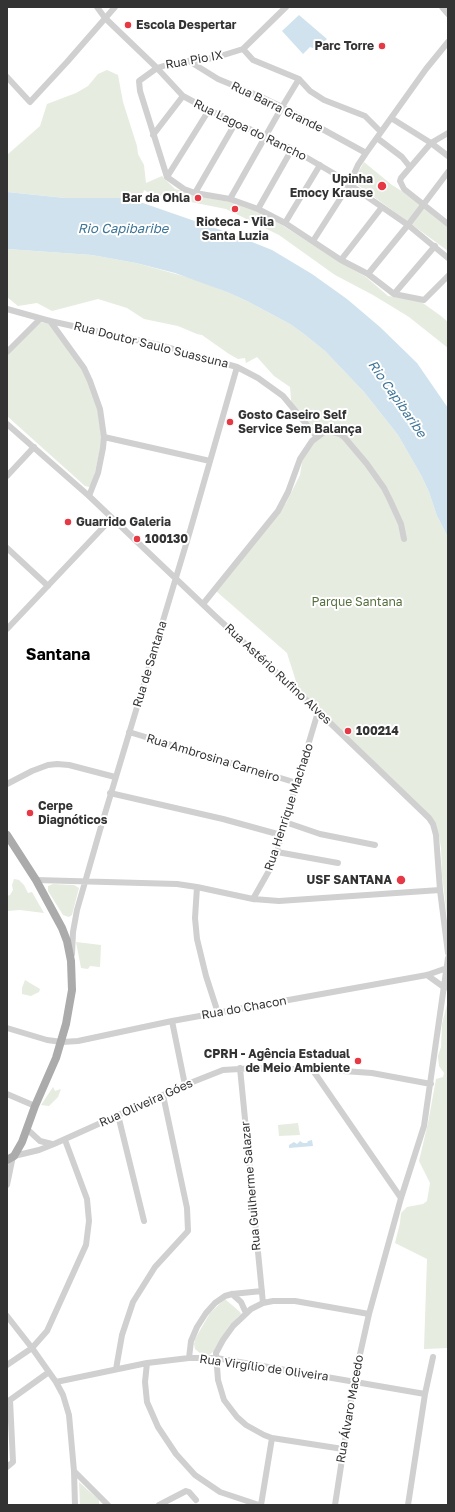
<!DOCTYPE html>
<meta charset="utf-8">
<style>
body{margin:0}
#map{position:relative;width:455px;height:1512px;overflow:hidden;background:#fff;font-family:"Golos Text",sans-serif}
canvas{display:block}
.frame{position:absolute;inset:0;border:8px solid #333;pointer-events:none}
</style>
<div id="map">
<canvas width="455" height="1512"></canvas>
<div class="frame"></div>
</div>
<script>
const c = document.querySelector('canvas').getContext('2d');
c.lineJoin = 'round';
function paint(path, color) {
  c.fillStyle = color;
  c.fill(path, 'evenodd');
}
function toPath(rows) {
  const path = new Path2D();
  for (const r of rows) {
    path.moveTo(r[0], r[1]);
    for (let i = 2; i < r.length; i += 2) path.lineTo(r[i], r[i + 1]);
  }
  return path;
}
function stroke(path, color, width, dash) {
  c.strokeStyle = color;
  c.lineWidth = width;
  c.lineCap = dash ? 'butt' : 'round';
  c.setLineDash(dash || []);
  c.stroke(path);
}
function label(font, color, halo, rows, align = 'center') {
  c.font = font + ' "Golos Text",sans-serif';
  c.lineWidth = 4;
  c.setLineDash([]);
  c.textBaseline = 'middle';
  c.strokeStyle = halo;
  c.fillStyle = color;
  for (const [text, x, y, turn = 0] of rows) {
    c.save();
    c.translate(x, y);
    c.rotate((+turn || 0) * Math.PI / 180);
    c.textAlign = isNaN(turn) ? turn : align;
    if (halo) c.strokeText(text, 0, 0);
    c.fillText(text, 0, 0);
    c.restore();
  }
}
paint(toPath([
 [107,70,118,75,123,102,137,146,138,154,144,165,146,183,162,176,175,189,208,198,246,205,263,213,340,262,366,277,388,296,420,301,441,316,448,322,448,348,409,317,373,295,335,275,279,235,226,209,151,194,144,190,140,202,125,198,65,198,7,192,7,155,40,126,47,104,76,93,88,86,98,74],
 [364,162,392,185,408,195,448,226,448,251,355,183,355,178],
 [7,249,92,255,136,263,194,279,227,292,247,301,290,324,304,334,325,351,364,392,398,435,421,475,429,492,437,516,448,537,448,926,442,875,441,848,439,836,431,823,300,694,287,653,216,591,286,503,300,475,303,456,321,432,301,416,292,411,290,387,274,376,257,357,246,363,245,358,238,359,229,354,202,335,197,334,178,326,144,319,127,308,98,299,52,311,37,303,18,306,7,297],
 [39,322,47,323,49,324,84,371,96,400,102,441,93,481,91,486,89,487,85,486,7,416,7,353],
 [14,879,19,880,24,885,28,893,32,892,44,913,20,910,7,911,7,896,10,895,13,890,12,885],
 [53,884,74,885,79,888,72,915,69,917,63,915,48,891,48,886],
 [76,942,101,945,100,967,90,966,88,969,81,968],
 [25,980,40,989,39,992,31,996,22,994,22,988],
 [448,1001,448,1348,424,1349,427,1259,395,1243,400,1223,401,1213,407,1207,423,1204,427,1201,430,1183,419,1161,428,1123,436,1079,443,1077,444,1073,439,1066,438,1056,441,1047,442,1024],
 [53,1087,55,1091,61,1089,58,1097,49,1106,41,1105],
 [298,1123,300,1135,279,1136,278,1125],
 [225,1299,240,1312,241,1314,229,1326,214,1351,209,1355,201,1354,195,1349,194,1344,195,1339,210,1313],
 [79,1482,99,1500,99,1504,80,1505]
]), '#e6ecdf');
paint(toPath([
 [299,15,327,39,316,49,310,47,303,54,282,31],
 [7,192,65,198,125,198,140,202,232,234,272,250,312,274,347,299,380,327,417,363,448,408,448,537,437,516,429,492,421,475,398,435,364,392,325,351,304,334,290,324,247,301,227,292,175,273,136,263,92,255,7,249],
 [312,1140,313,1146,289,1148,289,1145,294,1142,297,1144,300,1141,303,1143,307,1143,308,1141]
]), '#cfe2ee');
stroke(toPath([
 [97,7,105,18,157,68,183,96,209,110,292,149,333,173,408,225,448,258],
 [286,7,243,49,214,58,173,63,157,68,139,81,140,91,167,177,184,189,195,193,230,199,258,209,285,223,341,260,368,274,394,294,424,300,448,276],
 [442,7,448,14],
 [243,49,253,60,299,79,310,91,324,100,365,116,381,132],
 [189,61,218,79,259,96,282,107,366,153],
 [7,77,30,102,67,62,115,7],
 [391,118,431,143,448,156],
 [448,133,431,143,401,178,400,181,404,189,448,224],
 [153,135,183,96],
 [377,138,402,157,410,167],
 [167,177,209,110],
 [195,193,236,122],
 [230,199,282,107,299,79],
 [258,209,292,149],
 [285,223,320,165],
 [313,241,349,185,358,165,366,153,426,69,448,42],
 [341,260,382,207],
 [368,274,408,225,448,172],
 [394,294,435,246],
 [7,309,50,321,159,345,237,367,258,378,283,396,317,437],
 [50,321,84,368,90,381,100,409,104,437,103,448,98,473,89,496],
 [7,352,40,319],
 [7,424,89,496,214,615,300,694,429,818,433,824,436,835,440,890,448,953],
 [104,437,210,461],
 [7,476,34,447],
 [7,548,48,586],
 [203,604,278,511,288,492,300,459,312,441,324,432,333,432,340,434,345,438,367,464,384,488,390,500,401,524,404,539],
 [7,629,112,518],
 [129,732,297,783],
 [7,784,32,771,48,765,57,764,69,765,115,777],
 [110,793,223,819,281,835],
 [285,822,320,834,375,845],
 [277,852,338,863],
 [36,880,177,884,197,887,253,899,279,901,440,890],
 [197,887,195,918,197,939,206,976,218,1013],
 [253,899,270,869,277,852,285,822,318,712],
 [72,954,73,932,77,910,100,830,190,531,237,367],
 [427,975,445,988],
 [172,1021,185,1085],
 [7,1028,47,1040,62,1042,78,1041,172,1021,427,975,447,968],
 [240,1068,263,1303],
 [312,1069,401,1198],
 [7,1094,35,1106],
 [118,1115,144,1221],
 [27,1129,40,1141,52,1144],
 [14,1156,39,1150,54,1144,185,1085,223,1070,256,1068,329,1070,372,1073,431,1084],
 [7,1185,13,1156],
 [232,1294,241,1302,246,1313],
 [7,1316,32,1348,56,1382,63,1395,69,1415,74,1471,108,1505],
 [189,1358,191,1341,197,1327,206,1313,215,1303,225,1296,232,1294,262,1291],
 [147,1363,145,1382,147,1402,158,1427,176,1454,195,1475,220,1492,259,1505],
 [7,1365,32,1348,47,1331,86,1245,89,1221,87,1199,65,1140],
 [116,1369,122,1335,133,1302,155,1267,188,1231,187,1208,163,1095],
 [56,1382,147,1363,189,1358,216,1358,425,1394],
 [343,1449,272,1438,264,1435,246,1425,237,1417,224,1400,218,1380,216,1353,223,1340,233,1326,251,1309,263,1303,273,1301,295,1301,369,1314],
 [7,1467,13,1462,10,1400,49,1372],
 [74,1471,75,1505],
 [159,1505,186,1491,189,1492,196,1500],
 [261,1505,272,1438],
 [335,1505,354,1381,369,1314,401,1198,424,1126,448,958],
 [408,1505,425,1394,433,1357]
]), '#d0d0d0', 6);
stroke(toPath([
 [7,835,36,880,62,928,67,941,71,961,72,990,66,1024,56,1058,35,1106,22,1142,14,1156,7,1160]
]), '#ababab', 8);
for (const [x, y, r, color] of [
 [128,25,4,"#e63946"],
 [382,46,4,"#e63946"],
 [382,186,5,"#e63946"],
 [198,198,4,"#e63946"],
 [235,209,4,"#e63946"],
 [230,422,4,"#e63946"],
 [68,522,4,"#e63946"],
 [137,539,4,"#e63946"],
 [348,731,4,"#e63946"],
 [30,813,4,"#e63946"],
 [401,880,5,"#e63946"],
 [358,1061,4,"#e63946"]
]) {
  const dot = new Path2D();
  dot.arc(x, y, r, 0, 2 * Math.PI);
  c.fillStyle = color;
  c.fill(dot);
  stroke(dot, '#fff', 1.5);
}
label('bold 12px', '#333', '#fff', [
 ["Escola Despertar",136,25],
 ["Parc Torre",374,46,"right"],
 ["Upinha",373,179,"right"],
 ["Emocy Krause",373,193,"right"],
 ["Bar da Ohla",190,198,"right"],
 ["Rioteca - Vila",235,222,"center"],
 ["Santa Luzia",235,236,"center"],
 ["Gosto Caseiro Self",238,415],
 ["Service Sem Balança",238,429],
 ["Guarrido Galeria",76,522],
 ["100130",145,539],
 ["100214",356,731],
 ["Cerpe",38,806],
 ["Diagnóticos",38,820],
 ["USF SANTANA",392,880,"right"],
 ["CPRH - Agência Estadual",350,1054,"right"],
 ["de Meio Ambiente",350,1068,"right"]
], 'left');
label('12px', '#333', '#fff', [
 ["Rua Pio IX",194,60,-10],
 ["Rua Barra Grande",277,107,26],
 ["Rua Lagoa do Rancho",250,130,26],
 ["Rua Doutor Saulo Suassuna",151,345,14],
 ["Rua de Santana",150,664,-73],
 ["Rua Astério Rufino Alves",278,674,43],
 ["Rua Ambrosina Carneiro",213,758,17],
 ["Rua Henrique Machado",289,807,-72],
 ["Rua do Chacon",244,1008,-10],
 ["Rua Oliveira Góes",146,1103,-24],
 ["Rua Guilherme Salazar",251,1186,-95],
 ["Rua Virgílio de Oliveira",264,1368,8],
 ["Rua Álvaro Macedo",350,1409,-80]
]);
label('12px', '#56703f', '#fff', [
 ["Parque Santana",357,602]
]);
label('italic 13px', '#3f7597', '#fff', [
 ["Rio Capibaribe",123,229],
 ["Rio Capibaribe",397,399,55]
]);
label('bold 16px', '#000', '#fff', [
 ["Santana",58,655]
]);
</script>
